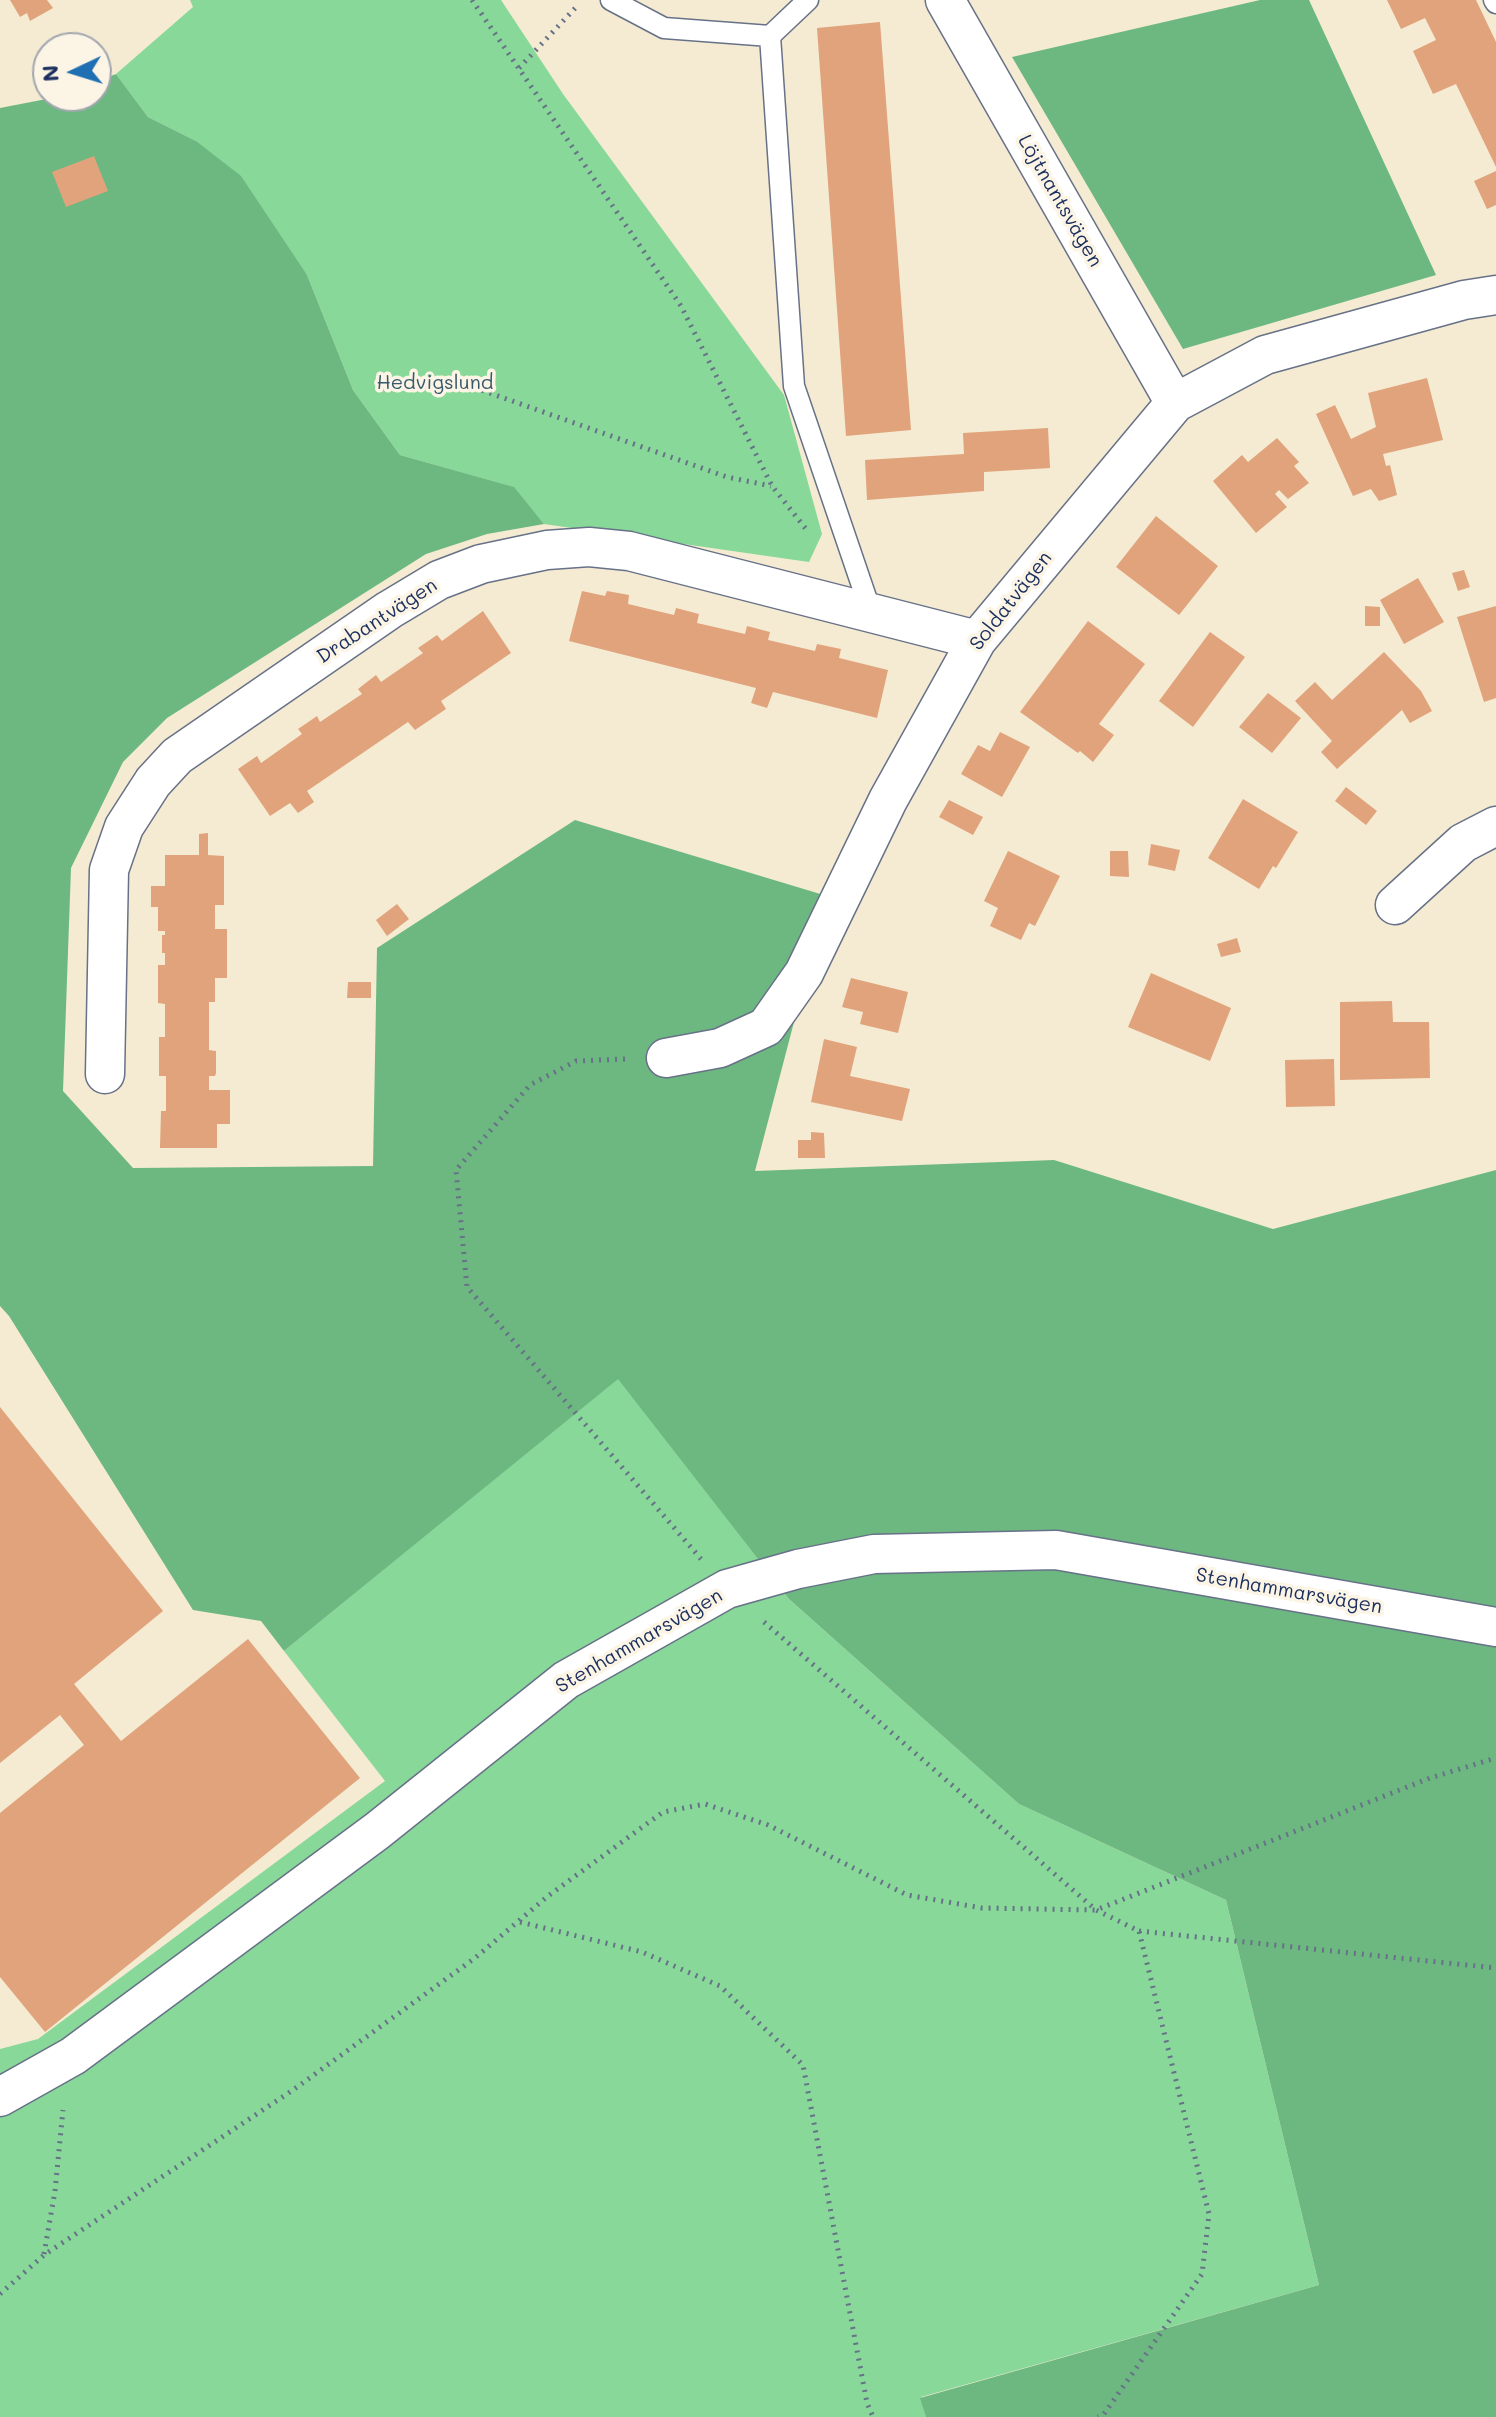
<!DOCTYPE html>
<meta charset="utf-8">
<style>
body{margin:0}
#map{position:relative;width:1496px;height:2417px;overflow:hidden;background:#f4ebd2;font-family:Mali,sans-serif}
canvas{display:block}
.north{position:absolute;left:32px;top:32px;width:80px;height:80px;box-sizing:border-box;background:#fcf5e5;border:2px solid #a2a6af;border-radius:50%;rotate:266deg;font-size:22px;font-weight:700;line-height:32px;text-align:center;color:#1b2f5e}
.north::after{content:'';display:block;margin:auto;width:28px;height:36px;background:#1f6fb2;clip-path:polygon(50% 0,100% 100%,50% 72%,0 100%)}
</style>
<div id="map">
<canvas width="1496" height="2417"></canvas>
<div class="north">N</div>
</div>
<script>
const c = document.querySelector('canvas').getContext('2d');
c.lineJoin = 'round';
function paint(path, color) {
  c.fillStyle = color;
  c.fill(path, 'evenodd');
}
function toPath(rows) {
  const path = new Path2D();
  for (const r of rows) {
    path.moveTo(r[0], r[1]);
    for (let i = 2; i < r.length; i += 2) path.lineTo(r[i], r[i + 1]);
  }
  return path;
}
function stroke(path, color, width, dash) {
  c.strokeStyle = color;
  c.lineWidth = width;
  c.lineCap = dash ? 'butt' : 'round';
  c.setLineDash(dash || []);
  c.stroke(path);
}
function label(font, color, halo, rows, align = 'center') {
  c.font = font + ' Mali,sans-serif';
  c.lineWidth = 7;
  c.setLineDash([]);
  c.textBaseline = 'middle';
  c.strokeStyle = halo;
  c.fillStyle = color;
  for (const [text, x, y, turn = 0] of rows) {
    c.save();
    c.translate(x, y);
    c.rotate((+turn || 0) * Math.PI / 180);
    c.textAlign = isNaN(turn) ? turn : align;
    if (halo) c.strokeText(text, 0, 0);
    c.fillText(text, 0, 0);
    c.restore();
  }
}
paint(toPath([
 [190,0,501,0,563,94,784,395,822,534,809,562,544,524,513,487,400,455,353,390,307,275,196,141,148,117,116,74,193,7],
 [618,1378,789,1599,1019,1804,1226,1900,1319,2285,921,2397,926,2417,0,2417,0,2049,38,2039,385,1781,284,1651]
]), '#87d899');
paint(toPath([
 [1260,0,1309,0,1436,275,1183,349,1012,57],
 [116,74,148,117,196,141,241,176,307,275,353,390,400,455,514,487,544,524,487,534,426,554,167,718,123,762,71,868,63,1091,133,1168,373,1166,377,948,575,820,827,896,755,1171,1054,1160,1273,1229,1496,1170,1496,2417,926,2417,920,2398,1319,2285,1226,1900,1019,1804,789,1599,618,1379,284,1651,261,1621,193,1610,9,1316,0,1306,0,108,62,96,96,96,96,82]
]), '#6db881');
paint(toPath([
 [10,0,47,0,53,8,30,21,27,13,20,17],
 [1387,0,1476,0,1496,42,1496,167,1456,84,1433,94,1413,51,1436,40,1425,18,1401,29],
 [880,22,911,430,846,436,817,28],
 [67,96,93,96,97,100,83,111,80,107,78,109],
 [94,156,108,191,66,207,52,172],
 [1496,171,1496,205,1487,209,1474,181],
 [1427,378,1443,440,1383,454,1386,466,1390,465,1397,495,1379,501,1371,489,1353,496,1316,414,1335,405,1351,439,1376,427,1368,393],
 [1048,428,1050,468,984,472,984,491,867,500,865,460,964,454,963,433],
 [1277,438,1299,462,1294,466,1309,483,1288,499,1279,490,1275,494,1287,507,1256,533,1213,481,1242,455,1248,462],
 [1156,516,1218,566,1179,615,1116,567],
 [1464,570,1470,587,1458,591,1452,573],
 [1418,578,1444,622,1404,644,1380,600],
 [582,591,605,596,607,591,629,595,628,604,674,615,676,608,699,614,697,623,745,634,747,626,770,632,768,640,815,651,817,644,841,649,839,658,888,670,877,718,773,692,767,708,751,703,756,688,569,641],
 [1365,606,1380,607,1380,626,1365,626],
 [1496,606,1496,698,1484,702,1457,617],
 [483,611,511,653,441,701,446,709,415,730,408,722,307,791,314,802,298,813,290,803,270,816,238,769,257,756,261,763,302,734,298,729,317,716,320,722,362,694,358,689,376,675,381,682,423,653,418,648,437,635,442,641],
 [1088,621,1145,664,1099,724,1114,735,1093,762,1080,751,1078,753,1020,712],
 [1210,632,1245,657,1193,727,1159,701],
 [1384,652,1421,691,1432,711,1410,723,1402,710,1337,769,1321,752,1332,741,1295,701,1315,682,1332,700],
 [1268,693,1301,718,1272,753,1239,727],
 [1000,732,1030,747,1002,797,961,774,978,745,990,751],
 [1346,787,1377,811,1366,825,1335,801],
 [1243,799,1298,832,1276,868,1273,866,1259,889,1208,858],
 [949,800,983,817,973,835,939,817],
 [208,833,208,855,224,856,224,905,215,905,215,929,227,929,227,978,215,978,215,1002,209,1002,209,1050,216,1051,216,1073,215,1076,209,1076,209,1090,230,1090,230,1124,217,1124,217,1148,160,1148,161,1111,166,1111,166,1076,159,1076,159,1037,165,1037,165,1004,158,1003,158,965,165,965,165,953,162,953,162,935,165,935,165,931,158,931,158,907,151,907,151,886,165,886,165,855,199,855,199,834],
 [1151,844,1180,850,1175,871,1148,865],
 [1008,851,1060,876,1035,926,1029,923,1021,940,990,926,998,908,984,901],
 [1110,851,1128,851,1129,877,1110,876],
 [397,904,409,919,387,936,376,920],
 [1237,938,1241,952,1221,957,1217,944],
 [1151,973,1231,1008,1210,1061,1128,1027],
 [851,978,908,992,898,1033,860,1024,863,1012,842,1007],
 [348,982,371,982,371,998,347,998],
 [1392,1001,1393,1022,1429,1022,1430,1078,1340,1080,1340,1002],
 [824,1039,857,1047,850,1076,910,1089,902,1121,811,1102],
 [1334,1059,1335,1106,1286,1107,1285,1060],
 [811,1132,824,1133,825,1158,798,1158,798,1140,811,1140],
 [0,1407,163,1611,74,1684,121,1741,248,1639,360,1778,45,2032,0,1977,0,1813,84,1745,60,1715,0,1763]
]), '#e0a37c');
const lane = toPath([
 [611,0,664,28,770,36],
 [808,0,770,36,794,386,871,612],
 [1494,0,1496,3]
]);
const street = toPath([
 [945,0,1175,403],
 [1395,905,1463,843,1496,826],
 [666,1058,720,1048,766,1027,804,973,888,800,977,640,1175,403,1265,355,1464,300,1496,295],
 [105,1074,109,870,124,827,153,782,177,756,389,610,439,580,481,564,547,550,589,547,629,551,977,640],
 [0,2097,73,2056,377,1831,566,1680,727,1589,798,1569,874,1554,1056,1550,1496,1627]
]);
stroke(lane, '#677187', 23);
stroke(street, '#677187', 41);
stroke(toPath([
 [472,0,681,306,772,486,806,529],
 [519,68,579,4],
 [467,385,727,477,771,486],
 [625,1059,576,1061,530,1085,456,1170,467,1287,701,1559],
 [764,1622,1096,1910,1139,1931,1209,2214,1202,2274,1104,2414,1098,2417],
 [520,1922,642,1952,720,1986,803,2065,867,2403,873,2417],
 [1139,1931,1496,1968],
 [44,2254,55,2191,63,2110],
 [0,2294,44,2255,293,2090,475,1958,548,1896,663,1812,705,1804,768,1825,907,1895,982,1908,1096,1910,1430,1778,1496,1758]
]), '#677187', 5, [2, 6]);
stroke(lane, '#fff', 20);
stroke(street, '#fff', 38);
label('20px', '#1b2f5e', '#fcf5e5', [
 ["Löjtnantsvägen",1060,201,60],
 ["Soldatvägen",1011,601,-52],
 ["Drabantvägen",377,621,-33],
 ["Stenhammarsvägen",1289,1591,10],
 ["Stenhammarsvägen",639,1641,-30]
]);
label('20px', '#36596d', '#fcf5e5', [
 ["Hedvigslund",435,383]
]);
</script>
